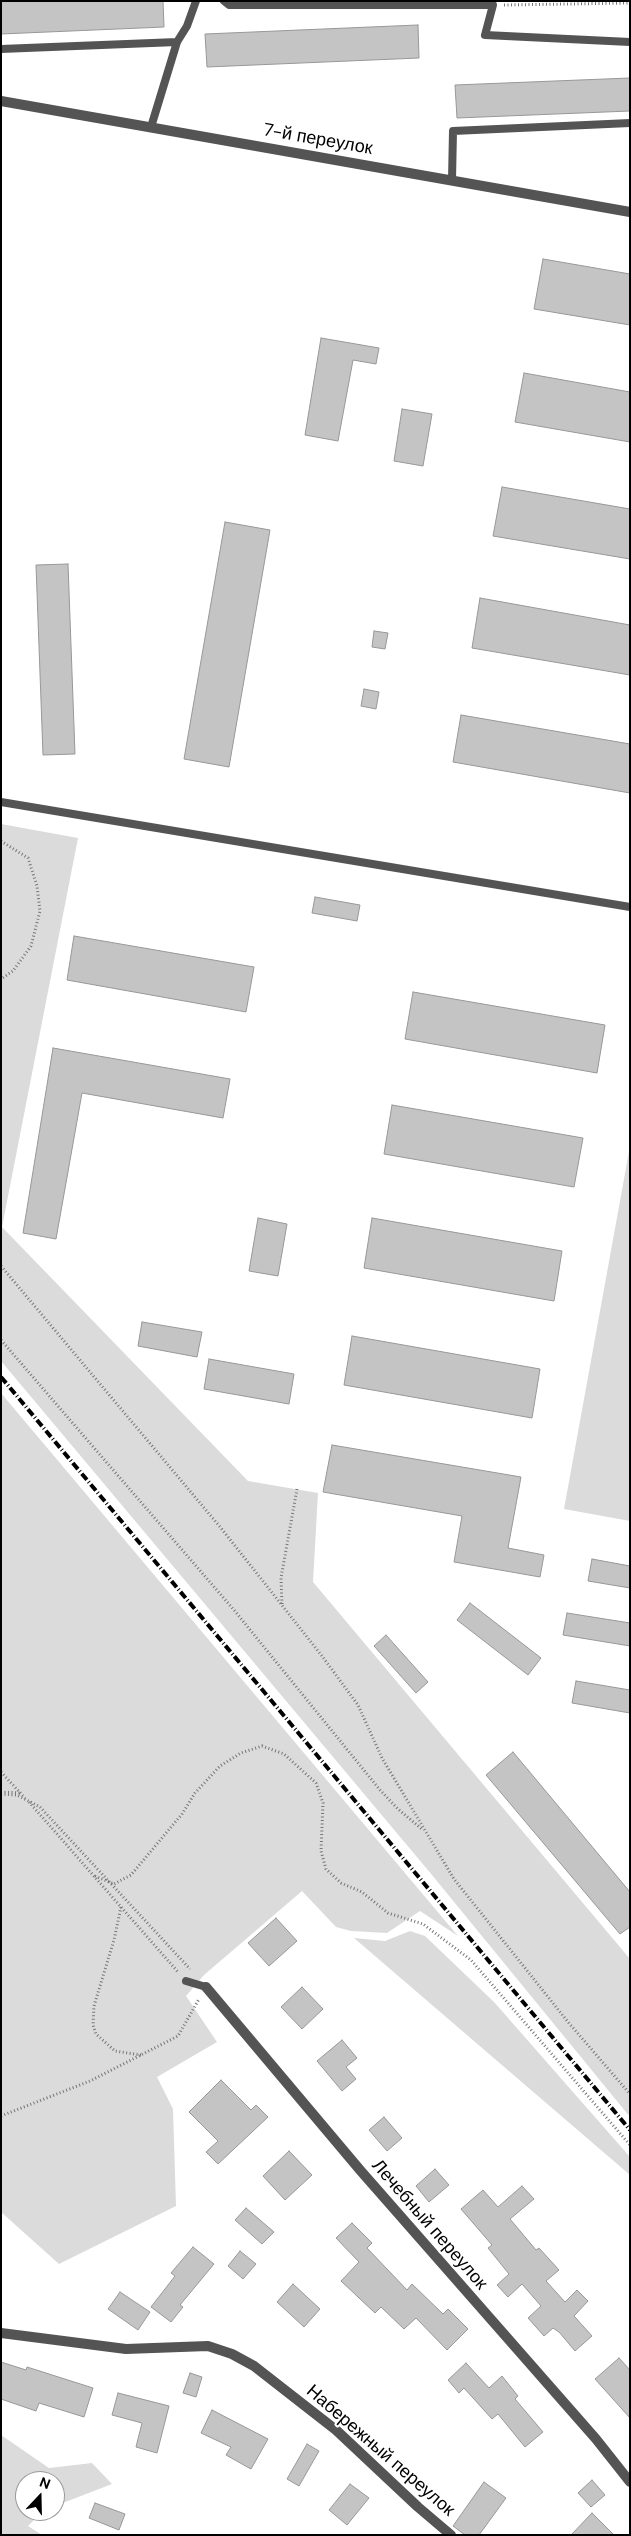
<!DOCTYPE html>
<meta charset="utf-8">
<style>
body{margin:0}
#map{position:relative;width:631px;height:2536px;overflow:hidden;background:#fff;font-family:"DM Sans",sans-serif}
canvas{display:block}
.frame{position:absolute;inset:0;border:2px solid #000;pointer-events:none}
.north{position:absolute;left:15px;top:2471px;width:50px;height:50px;box-sizing:border-box;background:#fff;border:1px solid #999;border-radius:50%;rotate:21deg;font-size:14px;font-weight:700;line-height:20px;text-align:center;color:#000}
.north::after{content:'';display:block;margin:auto;width:18px;height:22px;background:#000;clip-path:polygon(50% 0,100% 100%,50% 72%,0 100%)}
</style>
<div id="map">
<canvas width="631" height="2536"></canvas>
<div class="frame"></div>
<div class="north">N</div>
</div>
<script>
const c = document.querySelector('canvas').getContext('2d');
c.lineJoin = 'round';
function paint(path, color) {
  c.fillStyle = color;
  c.fill(path, 'evenodd');
}
function toPath(rows) {
  const path = new Path2D();
  for (const r of rows) {
    path.moveTo(r[0], r[1]);
    for (let i = 2; i < r.length; i += 2) path.lineTo(r[i], r[i + 1]);
  }
  return path;
}
function stroke(path, color, width, dash) {
  c.strokeStyle = color;
  c.lineWidth = width;
  c.lineCap = dash ? 'butt' : 'round';
  c.setLineDash(dash || []);
  c.stroke(path);
}
function label(font, color, halo, rows, align = 'center') {
  c.font = font + ' "DM Sans",sans-serif';
  c.lineWidth = 4;
  c.setLineDash([]);
  c.textBaseline = 'middle';
  c.strokeStyle = halo;
  c.fillStyle = color;
  for (const [text, x, y, turn = 0] of rows) {
    c.save();
    c.translate(x, y);
    c.rotate((+turn || 0) * Math.PI / 180);
    c.textAlign = isNaN(turn) ? turn : align;
    if (halo) c.strokeText(text, 0, 0);
    c.fillText(text, 0, 0);
    c.restore();
  }
}
paint(toPath([
 [1,824,78,838,2,1227,248,1481,318,1493,313,1582,630,1959,630,2117,432,1875,1,1361],
 [630,1146,630,1521,564,1509],
 [1,1393,458,1936,420,1911,387,1933,351,1931,336,1927,302,1891,204,1975,186,1996,217,2042,157,2077,173,2109,176,2206,59,2264,1,2212],
 [410,1931,425,1936,494,2002,630,2157,630,2175,354,1938,385,1941],
 [1,2435,49,2468,92,2463,112,2484,55,2506,55,2481,25,2481,25,2511,43,2511,28,2526,42,2535,1,2535]
]), '#dbdbdb');
const building = toPath([
 [1,1,163,1,164,27,1,34,1,1],
 [418,25,419,58,207,67,205,34,418,25],
 [630,78,630,111,457,118,455,85,630,78],
 [543,259,630,274,630,325,534,309,543,259],
 [321,338,379,348,376,364,353,360,338,441,305,435,321,338],
 [524,373,630,392,630,442,515,422,524,373],
 [402,409,432,414,423,466,394,461,402,409],
 [502,487,630,509,630,559,493,536,502,487],
 [225,522,270,530,229,767,184,759,225,522],
 [68,564,75,754,43,755,36,565,68,564],
 [480,598,630,625,630,675,472,648,480,598],
 [374,631,388,633,385,649,372,647,374,631],
 [364,689,379,692,376,709,361,706,364,689],
 [461,715,630,744,630,793,453,762,461,715],
 [315,897,360,905,357,921,312,913,315,897],
 [74,936,254,967,246,1012,67,980,74,936],
 [413,992,605,1025,597,1073,405,1039,413,992],
 [53,1048,230,1079,223,1118,82,1093,56,1239,23,1233,53,1048],
 [392,1105,583,1138,574,1187,384,1154,392,1105],
 [258,1218,287,1224,278,1276,249,1271,258,1218],
 [372,1218,562,1251,554,1301,364,1268,372,1218],
 [142,1322,202,1332,197,1357,138,1346,142,1322],
 [352,1336,540,1369,532,1418,344,1385,352,1336],
 [209,1359,294,1374,289,1404,204,1389,209,1359],
 [332,1445,521,1477,508,1548,544,1555,540,1577,454,1562,462,1516,323,1492,332,1445],
 [592,1559,630,1566,630,1588,588,1581,592,1559],
 [470,1603,541,1658,528,1675,457,1620,470,1603],
 [567,1613,630,1623,630,1646,563,1635,567,1613],
 [386,1635,428,1682,416,1693,374,1646,386,1635],
 [576,1681,630,1690,630,1713,572,1703,576,1681],
 [513,1752,630,1892,630,1927,620,1934,486,1775,513,1752],
 [276,1918,297,1941,269,1966,248,1943,276,1918],
 [302,1987,323,2009,302,2029,281,2007,302,1987],
 [342,2040,357,2058,346,2067,356,2079,342,2091,317,2061,342,2040],
 [221,2080,251,2110,256,2105,268,2117,218,2164,206,2152,218,2141,189,2112,221,2080],
 [384,2117,402,2138,387,2151,369,2130,384,2117],
 [289,2151,312,2175,285,2200,263,2176,289,2151],
 [435,2169,449,2185,429,2202,416,2186,435,2169],
 [522,2186,534,2199,510,2219,536,2250,539,2248,559,2270,546,2281,565,2302,577,2290,588,2301,574,2316,592,2336,575,2351,559,2332,553,2328,544,2336,528,2318,541,2306,522,2284,508,2297,497,2285,509,2274,488,2248,492,2245,461,2209,483,2190,498,2207,522,2186],
 [246,2208,274,2232,262,2244,235,2220,246,2208],
 [352,2223,372,2243,367,2248,407,2290,412,2284,443,2314,448,2309,468,2329,447,2350,416,2318,404,2329,381,2307,375,2313,341,2281,359,2262,336,2238,352,2223],
 [193,2247,214,2264,180,2305,183,2307,171,2322,151,2307,175,2276,171,2273,193,2247],
 [240,2251,256,2264,243,2279,228,2266,240,2251],
 [293,2284,320,2309,304,2327,277,2302,293,2284],
 [120,2292,150,2312,138,2330,108,2309,120,2292],
 [619,2358,630,2370,630,2418,595,2379,619,2358],
 [1,2362,26,2370,27,2367,93,2388,84,2417,39,2403,36,2411,1,2399,1,2362],
 [466,2363,489,2388,502,2376,518,2396,515,2399,543,2432,525,2447,498,2414,492,2419,464,2388,459,2393,448,2380,466,2363],
 [190,2373,202,2377,196,2397,183,2393,190,2373],
 [118,2393,169,2406,157,2453,136,2447,142,2423,112,2415,118,2393],
 [212,2410,268,2439,251,2469,226,2455,231,2447,201,2433,212,2410],
 [307,2444,319,2451,299,2486,287,2479,307,2444],
 [592,2480,605,2495,591,2507,578,2493,592,2480],
 [484,2482,506,2498,479,2535,465,2535,453,2526,484,2482],
 [350,2484,369,2498,347,2525,329,2510,350,2484],
 [95,2503,125,2514,119,2530,89,2518,95,2503],
 [592,2513,614,2535,571,2535,592,2513]
]);
paint(building, '#c4c4c4');
stroke(building, '#989898', 1);
stroke(toPath([
 [504,5,630,3],
 [1,841,28,858,37,886,40,911,31,946,13,971,1,979],
 [1,1266,221,1528,322,1656,358,1705,382,1758,454,1879,568,2022,630,2094],
 [1,1340,234,1610,380,1790,398,1809,423,1830],
 [282,1604,281,1578,297,1489],
 [1,1772,25,1798],
 [1,1792,20,1793],
 [1,1794,17,1795,40,1807,190,1969],
 [29,1802,178,1972],
 [95,1876,114,1884,131,1875,182,1814,195,1793,220,1766,241,1753,262,1746,284,1754,316,1783,323,1803,321,1851,326,1869,341,1883,362,1892,388,1913,423,1924,471,1960,630,2145],
 [121,1907,114,1940,94,2006,93,2025,96,2034,115,2051,141,2055],
 [1,2116,90,2081,178,2036,199,1999]
]), '#767676', 3, [1, 2.5]);
stroke(toPath([
 [224,1,229,5,493,5,485,35,630,42],
 [1,49,177,42],
 [151,127,177,42,187,26,196,1],
 [452,180,453,131,630,123],
 [1,802,630,907],
 [186,1981,206,1987]
]), '#545454', 8);
stroke(toPath([
 [1,101,630,212],
 [206,1987,360,2170,596,2439,630,2482],
 [1,2333,126,2349,208,2346,232,2354,254,2366,336,2430,418,2507,451,2535]
]), '#545454', 10);
stroke(toPath([
 [1,1377,630,2130]
]), '#000', 4, [8, 2.5, 1, 2.5]);
label('18px', '#000', '#fff', [
 ["7-й переулок",318,140,10],
 ["Лечебный переулок",429,2225,49],
 ["Набережный переулок",380,2451,41]
]);
</script>
